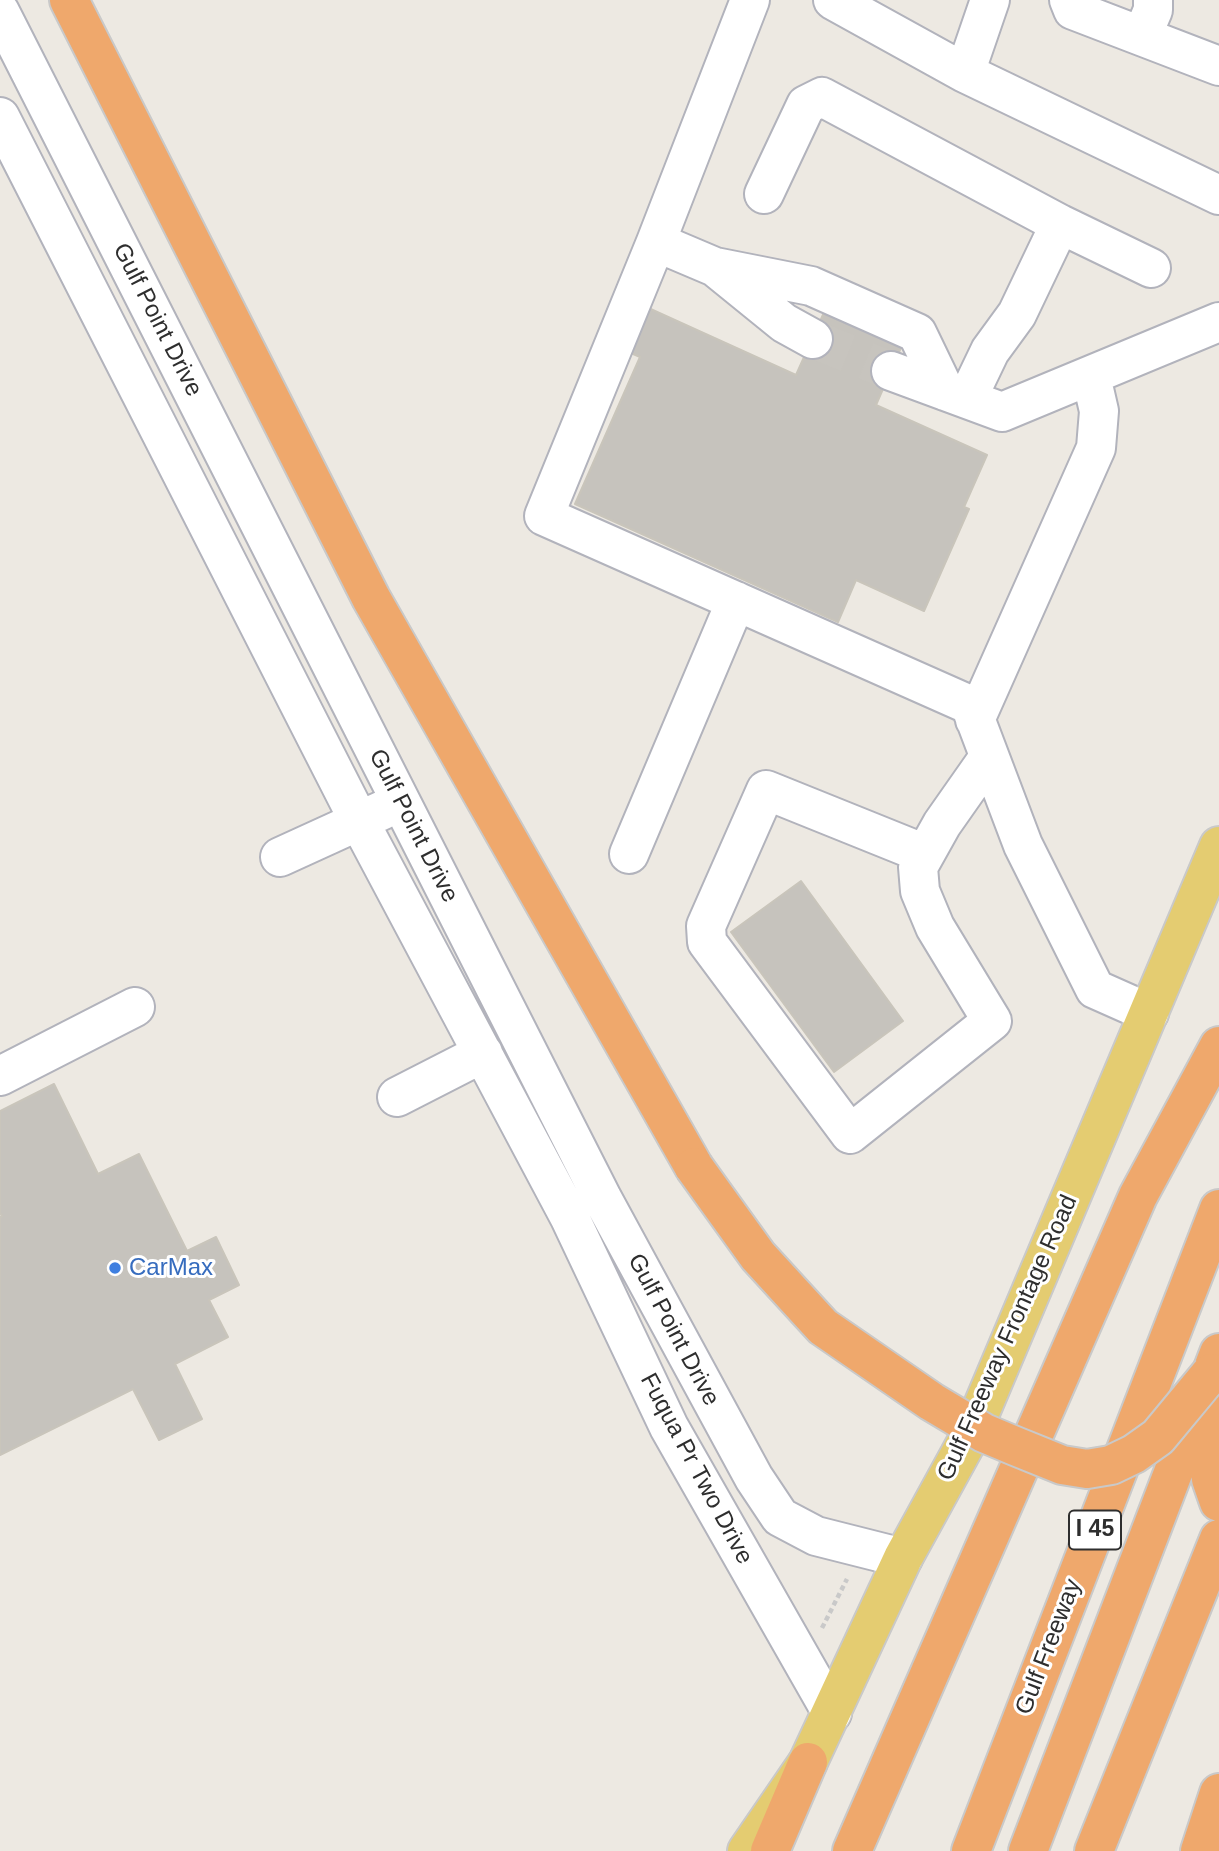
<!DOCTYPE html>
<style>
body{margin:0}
canvas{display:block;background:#ede9e2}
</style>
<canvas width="1219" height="1851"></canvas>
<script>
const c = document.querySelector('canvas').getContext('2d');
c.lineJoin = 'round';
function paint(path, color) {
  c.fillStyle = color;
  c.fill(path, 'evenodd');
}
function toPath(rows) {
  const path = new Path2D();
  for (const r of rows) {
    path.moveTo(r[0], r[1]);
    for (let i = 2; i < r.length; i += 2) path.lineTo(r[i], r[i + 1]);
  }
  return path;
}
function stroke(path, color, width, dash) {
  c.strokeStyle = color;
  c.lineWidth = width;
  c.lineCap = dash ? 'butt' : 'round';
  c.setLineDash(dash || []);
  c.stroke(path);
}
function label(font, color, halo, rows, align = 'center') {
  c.font = font + ' Helvetica,sans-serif';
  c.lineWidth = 6;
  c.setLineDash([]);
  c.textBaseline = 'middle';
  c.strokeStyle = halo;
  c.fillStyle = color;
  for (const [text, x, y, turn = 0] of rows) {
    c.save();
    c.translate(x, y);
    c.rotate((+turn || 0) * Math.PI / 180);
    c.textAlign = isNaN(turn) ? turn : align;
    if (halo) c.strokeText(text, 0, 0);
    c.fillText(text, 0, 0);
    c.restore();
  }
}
const building = toPath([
 [644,306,796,375,826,308,903,343,876,405,987,455,964,507,969,509,924,611,856,580,838,622,575,504,640,357,624,350,644,306],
 [801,881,903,1021,834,1072,731,932,801,881],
 [54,1084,98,1174,139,1154,187,1251,216,1237,239,1285,209,1300,228,1337,175,1364,202,1419,159,1440,133,1389,0,1455,0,1217,2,1216,0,1213,0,1111,54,1084]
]);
paint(building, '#c6c3bd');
stroke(building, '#c9c5bb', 2);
stroke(toPath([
 [813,339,891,371]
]), '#c7c4be', 38, [38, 19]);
const minor = toPath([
 [750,0,656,242,544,516,970,705,1023,845,1095,989,1149,1013],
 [833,0,965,73,1219,195],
 [1069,0,1073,10,1219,66],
 [0,12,602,1198,754,1478,780,1517,816,1536,903,1558],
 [1142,36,1153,10,1153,0],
 [965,73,990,0],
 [0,117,359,821,570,1218,669,1427,832,1713],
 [764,194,806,105,822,97,1060,224,1017,314,990,351,967,399],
 [1060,224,1151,268],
 [656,242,715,267,784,323,813,339],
 [715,267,811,286,917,333,945,391],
 [891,371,1002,412,1219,322],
 [975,720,1096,448,1099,411,1091,376],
 [629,854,736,601],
 [925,854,766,790,706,926,707,942,850,1134,992,1021,935,927,920,891,918,867,942,824,989,757],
 [280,857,383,810],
 [0,1076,135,1007],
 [397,1097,483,1053]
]);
const major = toPath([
 [747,1851,808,1762,903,1558,971,1434,1219,846]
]);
const highway = toPath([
 [69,0,371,598,694,1167],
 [1210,1403,1208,1457,1211,1479,1219,1502],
 [770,1851,808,1762],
 [852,1851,1138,1196,1219,1046],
 [971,1851,1219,1209],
 [1028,1851,1219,1353],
 [1094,1851,1219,1539],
 [1200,1851,1219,1793]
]);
stroke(minor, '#b2b3bc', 42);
stroke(major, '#c9c9c9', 42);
stroke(highway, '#c9c9c9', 42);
stroke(toPath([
 [822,1628,847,1579]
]), '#c9c9c9', 4.5, [5, 3.5]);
stroke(minor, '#fff', 38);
stroke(major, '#e4cc71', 38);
stroke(highway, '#efa86c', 38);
const highwayBridge = toPath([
 [694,1167,758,1256,823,1327,932,1402,984,1433,1015,1446,1062,1465,1087,1469,1111,1465,1134,1454,1158,1437,1211,1373]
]);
stroke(highwayBridge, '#c9c9c9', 42, []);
stroke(highwayBridge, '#efa86c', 38);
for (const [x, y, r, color] of [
 [115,1268,7,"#3f7fe0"]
]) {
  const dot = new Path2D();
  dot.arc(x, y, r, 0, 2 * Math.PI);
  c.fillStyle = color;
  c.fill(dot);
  stroke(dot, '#fff', 2.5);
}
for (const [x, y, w] of [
 [1095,1530,52]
]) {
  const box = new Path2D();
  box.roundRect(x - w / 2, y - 19.5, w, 39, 5);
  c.fillStyle = '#fff';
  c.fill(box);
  stroke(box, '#2e2e2e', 2);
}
label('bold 23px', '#2e2e2e', null, [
 ["I 45",1095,1530]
]);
label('24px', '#2e2e2e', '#fff', [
 ["Gulf Point Drive",157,320,63],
 ["Gulf Point Drive",413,826,63],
 ["Gulf Point Drive",673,1330,62],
 ["Gulf Freeway Frontage Road",1008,1338,-66],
 ["Fuqua Pr Two Drive",696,1469,62],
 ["Gulf Freeway",1049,1647,-69]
]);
label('24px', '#366cbe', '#fff', [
 ["CarMax",129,1268]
], 'left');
</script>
